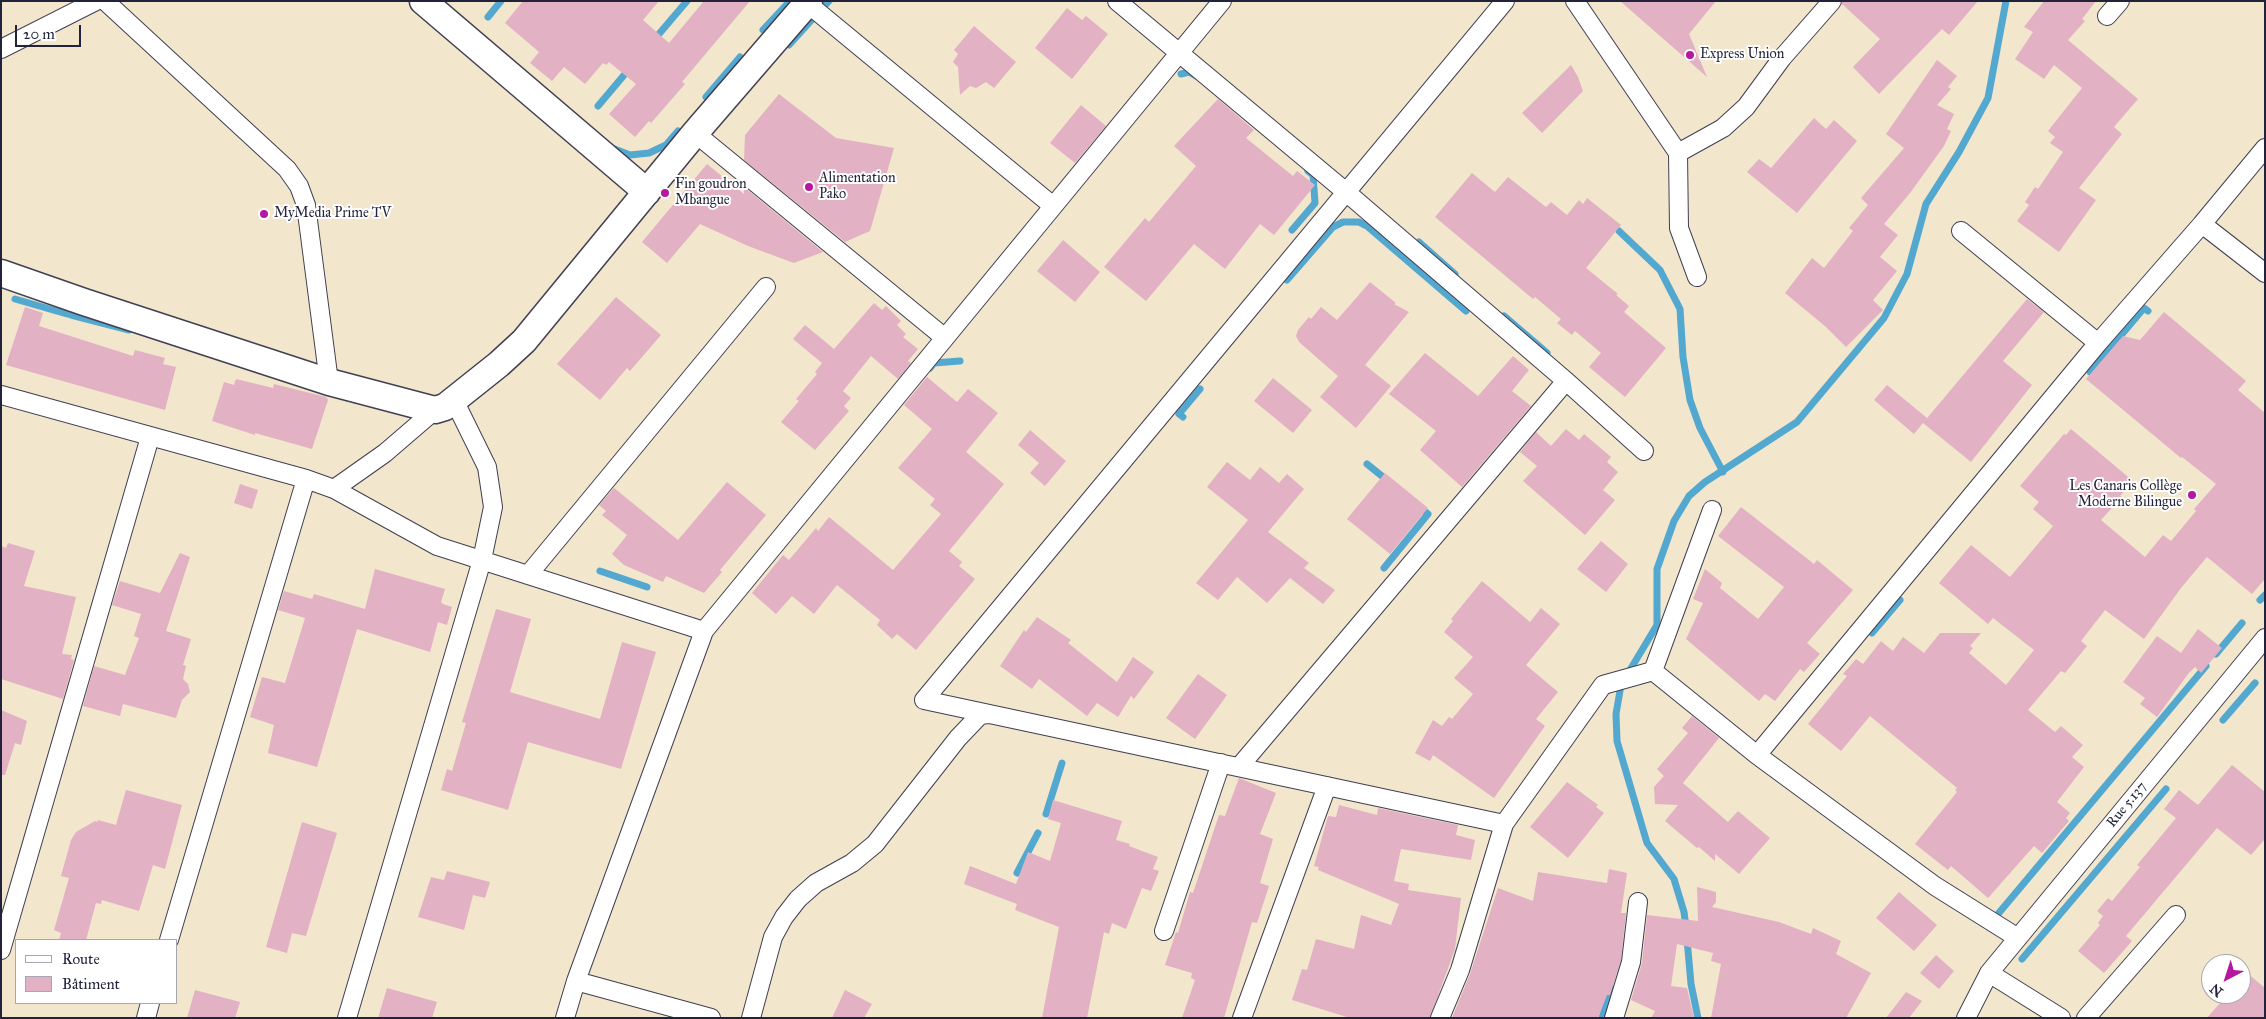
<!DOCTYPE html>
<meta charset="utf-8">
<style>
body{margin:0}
#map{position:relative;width:2266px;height:1019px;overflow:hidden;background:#f2e6cd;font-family:"IM FELL Great Primer",serif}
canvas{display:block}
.frame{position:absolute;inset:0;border:2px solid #22223b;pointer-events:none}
.legend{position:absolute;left:15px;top:939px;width:162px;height:65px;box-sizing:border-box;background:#fff;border:1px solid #a7a7b1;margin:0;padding:6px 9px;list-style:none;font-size:15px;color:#22223b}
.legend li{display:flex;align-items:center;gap:10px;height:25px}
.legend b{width:25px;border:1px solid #a7a7b1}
.north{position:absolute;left:2201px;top:954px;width:50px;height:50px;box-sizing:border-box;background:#fff;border:1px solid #a7a7b1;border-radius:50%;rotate:220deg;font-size:14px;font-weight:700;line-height:20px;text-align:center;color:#22223b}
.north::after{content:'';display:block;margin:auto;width:18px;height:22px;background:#b5179e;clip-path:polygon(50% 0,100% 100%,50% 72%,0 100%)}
.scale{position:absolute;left:15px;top:25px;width:66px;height:22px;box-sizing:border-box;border:2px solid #22223b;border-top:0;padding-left:6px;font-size:15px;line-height:18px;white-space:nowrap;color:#22223b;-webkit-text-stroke:4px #fff;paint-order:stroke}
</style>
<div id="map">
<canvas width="2266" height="1019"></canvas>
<div class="frame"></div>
<ul class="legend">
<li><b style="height:6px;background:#fff"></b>Route</li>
<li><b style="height:14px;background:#e2b1c4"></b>Bâtiment</li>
</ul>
<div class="north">N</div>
<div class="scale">20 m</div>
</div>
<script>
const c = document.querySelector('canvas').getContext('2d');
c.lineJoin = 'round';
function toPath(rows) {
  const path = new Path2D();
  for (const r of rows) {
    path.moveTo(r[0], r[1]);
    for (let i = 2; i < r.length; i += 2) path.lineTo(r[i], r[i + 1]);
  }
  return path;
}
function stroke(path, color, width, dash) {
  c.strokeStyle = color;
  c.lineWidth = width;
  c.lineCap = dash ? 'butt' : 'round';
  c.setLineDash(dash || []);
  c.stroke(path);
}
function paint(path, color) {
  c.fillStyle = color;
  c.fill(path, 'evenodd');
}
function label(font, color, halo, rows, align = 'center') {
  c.font = font + ' "IM FELL Great Primer",serif';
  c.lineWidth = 4;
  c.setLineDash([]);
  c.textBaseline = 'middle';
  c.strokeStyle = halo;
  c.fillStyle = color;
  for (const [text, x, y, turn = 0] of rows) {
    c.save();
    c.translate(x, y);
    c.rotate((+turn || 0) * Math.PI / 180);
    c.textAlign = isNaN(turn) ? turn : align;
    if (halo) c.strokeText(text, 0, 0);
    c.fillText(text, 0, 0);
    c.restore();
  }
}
stroke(toPath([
 [488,17,501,1],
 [763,30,790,1],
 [653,41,687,1],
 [789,45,829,1],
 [1181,74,1189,72,1196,76],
 [706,97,740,57],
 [598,106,630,68],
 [612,148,630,155,649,153,666,145,678,131],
 [1292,230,1315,203,1313,175,1308,171],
 [1619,231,1660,270,1680,309,1683,357,1690,400,1700,428,1723,472],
 [1419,242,1455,274],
 [1287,280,1333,227,1343,222,1359,222,1367,226,1466,311],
 [15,299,67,314],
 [71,315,129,330],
 [1504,316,1547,353],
 [930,368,934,363,960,361],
 [2090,372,2144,308,2148,311],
 [1183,417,1179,414,1200,389],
 [1367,464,1388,481],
 [1384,568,1428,514,1419,507],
 [600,571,647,587],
 [2260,600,2265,595],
 [1872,633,1900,600],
 [2216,654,2242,623],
 [2223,720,2255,683],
 [1046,814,1062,763],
 [1017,873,1038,833],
 [1998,914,2206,666],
 [1686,928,1684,912,1674,879,1647,843,1617,741,1616,714,1621,685,1657,625,1657,569,1674,521,1689,496,1705,482,1797,422,1884,318,1907,274,1926,204,1959,152,1988,98,2006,1],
 [1687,939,1691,984,1698,1018],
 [2022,959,2166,789],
 [1602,1018,1611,988]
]), '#53a8cf', 7);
paint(toPath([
 [523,1,659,1,643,20,669,43,704,1,750,1,682,82,685,84,651,123,649,121,635,137,609,114,636,84,609,62,606,65,603,63,585,84,564,67,552,81,530,63,539,52,505,23],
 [1620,1,1716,1,1689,34,1707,77],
 [1842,1,1978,1,1949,35,1942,29,1879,94,1853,67,1880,39,1842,4],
 [2044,1,2096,1,2082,19,2085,21,2068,40,2138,99,2114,127,2122,134,2079,188,2096,200,2059,252,2017,221,2029,205,2025,202,2035,187,2038,189,2063,152,2050,143,2055,137,2048,131,2082,88,2054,65,2044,79,2015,59,2033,32,2024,27],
 [1067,8,1082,20,1086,16,1108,34,1072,79,1035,48],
 [974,26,1016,62,994,88,986,82,976,88,970,86,960,95,958,67,953,62,958,54,954,50],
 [1937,60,1957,76,1948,87,1951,89,1937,105,1954,114,1947,129,1951,131,1944,146,1910,193,1884,224,1898,235,1880,257,1897,271,1873,300,1883,310,1846,347,1826,327,1785,293,1812,258,1824,268,1853,231,1849,228,1868,205,1861,198,1904,148,1886,134],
 [1571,65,1578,77,1583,91,1542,133,1522,113],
 [779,94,836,138,894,148,870,231,845,242,744,160,745,135],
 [1218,99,1254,130,1246,138,1293,176,1297,171,1315,185,1274,235,1260,224,1225,269,1194,244,1146,301,1104,267,1145,218,1149,222,1196,166,1174,146],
 [1081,105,1106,126,1075,163,1050,143],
 [1814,118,1826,129,1834,120,1857,141,1797,213,1747,172,1759,159,1771,168],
 [707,164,744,194,744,187,823,252,794,263,748,246,700,224,667,263,642,242],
 [1472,173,1495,192,1508,177,1546,207,1551,202,1567,215,1579,200,1583,204,1587,198,1621,225,1586,268,1618,294,1616,295,1629,306,1624,312,1666,348,1625,397,1589,367,1601,353,1575,331,1572,335,1557,323,1561,319,1535,297,1533,299,1435,217],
 [1063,240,1100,272,1075,302,1037,271],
 [1370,282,1396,303,1394,304,1409,312,1365,365,1391,386,1356,428,1320,397,1338,376,1299,342,1296,336,1298,330,1309,317,1311,319,1321,307,1337,320],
 [616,297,661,335,630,371,627,368,600,400,557,364],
 [2027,299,2044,312,2003,361,2032,385,1971,462,1923,423],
 [874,303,882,310,886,306,901,321,897,325,906,334,903,337,918,349,908,361,911,363,898,379,871,356,843,391,851,398,844,406,849,411,815,450,781,422,799,401,796,399,817,374,815,372,822,363,793,339,805,325,834,349],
 [25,307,43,313,39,326,133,356,135,350,165,358,163,364,176,367,165,410,6,365],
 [2164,312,2246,381,2238,390,2265,413,2265,579,2252,594,2207,557,2181,588,2144,639,2105,610,2081,641,2087,646,2065,673,2061,671,2028,710,2055,732,2061,726,2083,745,2072,757,2084,767,2057,802,2070,813,2066,818,2069,821,2042,853,2034,846,1988,898,1951,866,1948,870,1915,844,1957,792,1955,790,1957,788,1870,716,1841,751,1808,724,1847,676,1843,674,1856,659,1863,664,1881,641,1893,651,1903,637,1924,653,1940,633,1981,633,1970,646,1973,648,1969,653,2006,685,2034,650,1993,618,1988,624,1939,583,1971,545,2010,577,2053,526,2033,509,2039,502,2020,486,2064,434,2066,435,2071,429,2133,481,2120,496,2122,497,2101,520,2145,557,2163,535,2171,541,2196,511,2194,509,2216,484,2182,457,2181,458,2086,379,2123,336,2140,340],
 [1425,353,1478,396,1513,356,1529,370,1512,391,1531,406,1462,487,1420,450,1436,431,1389,394],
 [927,377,957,402,968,389,998,413,966,452,1004,484,949,551,962,562,959,566,975,579,916,650,897,634,892,639,877,625,880,620,837,585,814,614,792,596,776,614,752,593,783,555,789,560,816,528,818,531,829,517,893,570,941,514,930,505,935,499,898,468,932,429,904,405],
 [1273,378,1312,410,1293,433,1254,401],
 [236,379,273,388,274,384,326,397,328,400,312,449,255,433,255,435,212,421,224,382,234,385],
 [1887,385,1927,418,1914,434,1874,400],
 [1566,429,1579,440,1584,434,1611,457,1607,462,1618,472,1603,490,1615,500,1585,535,1523,481,1537,466,1520,452,1536,432,1551,446],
 [1030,430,1066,461,1045,486,1030,473,1039,463,1018,445],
 [1227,462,1250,480,1260,467,1279,483,1287,474,1304,489,1268,532,1309,563,1304,568,1335,590,1323,604,1290,578,1267,603,1237,577,1218,600,1196,583,1248,520,1207,487],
 [1385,473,1428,508,1390,554,1347,519],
 [727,482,766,515,720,570,722,572,704,593,666,576,663,582,624,565,612,554,627,535,602,515,606,511,599,505,614,488,678,540],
 [240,484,258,490,252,509,234,503],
 [1741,507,1814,564,1817,560,1853,590,1807,643,1820,654,1804,672,1800,669,1775,701,1765,694,1759,701,1686,639,1703,603,1693,599,1705,569,1722,583,1720,588,1758,619,1784,587,1718,536],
 [1601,541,1628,564,1606,592,1577,569],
 [8,543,35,551,24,586,76,597,62,654,72,655,71,659,74,660,63,699,1,679,1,546,6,548],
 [180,553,190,557,166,631,191,639,183,665,186,666,183,679,188,684,190,692,182,700,176,718,123,704,120,716,83,706,94,666,125,675,139,638,134,636,141,614,112,605,120,581,160,593],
 [375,569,445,589,441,602,443,604,452,607,447,625,438,622,430,652,357,629,317,767,268,753,274,725,250,717,262,677,285,683,305,618,278,610,284,591,312,599,314,594,365,609],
 [1482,581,1530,622,1541,608,1560,624,1526,665,1558,692,1536,719,1545,726,1494,798,1433,755,1430,761,1415,753,1433,720,1442,726,1449,717,1452,719,1473,694,1454,678,1473,657,1444,632,1453,621,1451,619],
 [496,609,531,619,510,692,600,719,622,642,656,652,621,769,528,742,508,810,441,790,447,769,452,771,466,723,462,722],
 [1037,617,1071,640,1068,643,1117,682,1133,657,1154,672,1134,699,1131,696,1118,717,1097,703,1087,716,1039,679,1032,689,1000,666,1024,630,1026,632],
 [2198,629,2222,648,2201,673,2195,667,2188,674,2157,717,2140,704,2145,698,2123,682,2157,636,2181,653],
 [1198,674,1227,695,1195,739,1166,718],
 [1,710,27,721,21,745,15,743,5,775,1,775],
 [1692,716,1719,738,1683,783,1728,822,1738,811,1770,838,1739,874,1715,854,1715,861,1699,847,1697,848,1665,821,1678,805,1655,804,1654,787,1664,776,1657,769,1688,733,1682,728],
 [2232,765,2265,792,2265,839,2251,855,2217,828,2126,936,2132,941,2104,973,2078,951,2100,925,2098,923,2103,916,2097,911,2108,898,2112,901,2140,867,2137,865,2176,818,2164,809,2179,790,2198,805],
 [1239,778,1276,793,1260,834,1273,839,1260,883,1269,886,1257,923,1252,922,1224,1018,1182,1018,1195,980,1191,978,1192,973,1165,965,1176,932,1178,933,1190,892,1193,893,1219,815,1225,816],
 [1567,782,1598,805,1596,807,1604,813,1568,858,1530,827],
 [126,790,182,805,165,869,153,865,139,911,102,900,101,904,96,903,86,940,59,940,61,933,54,930,69,878,61,876,71,840,76,832,95,821,97,822,98,820,116,825],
 [1053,800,1122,821,1116,840,1130,844,1129,846,1158,857,1153,869,1159,871,1151,891,1142,888,1126,929,1112,923,1109,934,1104,932,1087,1018,1042,1018,1059,927,1015,910,1017,904,964,884,970,866,1016,884,1028,852,1050,861,1061,823,1048,819],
 [1339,805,1377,815,1378,808,1458,825,1456,835,1475,840,1471,860,1401,849,1394,881,1409,884,1408,890,1461,898,1455,949,1430,1018,1350,1018,1292,1000,1302,969,1307,970,1316,939,1354,949,1361,915,1391,925,1399,904,1318,870,1319,867,1314,866,1328,816,1336,817],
 [302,822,337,833,306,936,292,933,287,953,266,947],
 [1609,869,1627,873,1621,913,1626,913,1621,960,1610,995,1607,995,1598,1018,1452,1018,1470,974,1498,888,1533,901,1538,872,1607,883],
 [447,871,490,882,485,898,473,895,464,930,418,917,431,877,444,880],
 [1697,887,1716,892,1716,902,1712,907,1779,922,1811,934,1813,928,1841,941,1836,954,1871,973,1846,1018,1711,1018,1721,964,1711,961,1713,953,1677,944,1671,986,1687,988,1694,1018,1651,1018,1655,1011,1631,1000,1642,963,1647,915,1698,921],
 [1899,892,1937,925,1914,951,1876,918],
 [1936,955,1954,971,1939,989,1920,973],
 [2241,968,2265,988,2265,1018,2207,1018,2227,995,2241,994],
 [387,988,437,1002,432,1018,378,1018],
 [195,990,240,1002,235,1018,187,1018],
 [845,990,872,1004,864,1018,832,1018],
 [1906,992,1922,1001,1909,1018,1886,1018]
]), '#e2b1c4');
const street = toPath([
 [105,1,287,169,299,186,306,205,329,382],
 [1117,1,1346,192,1566,381,1644,451],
 [1575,1,1678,153,1723,128,1746,107,1782,58,1832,1],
 [807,3,1053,206],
 [2107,16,2120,1],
 [1,49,96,1],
 [695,133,945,338],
 [1678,153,1679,228,1697,277],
 [2202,224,2265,148],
 [1961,231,2098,343],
 [1,395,306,479,334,489,437,546,704,631],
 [334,489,385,453,435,410],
 [528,575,766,287],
 [1653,671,1757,755,1935,886,2018,938],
 [1653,671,1712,510],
 [1757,755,2098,343,2202,224,2265,273],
 [1239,767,1566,381],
 [1504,824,924,700,1505,1],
 [1164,931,1221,763],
 [169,940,306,479],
 [1,950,150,437],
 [1989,973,2061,1018],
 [576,981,711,1018],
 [146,1018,150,1003],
 [347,1018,482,560,493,507,487,467,454,400],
 [565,1018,576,981,704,631,1222,1],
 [751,1018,773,937,784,917,798,899,816,883,852,863,875,844,958,738,980,715,989,714],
 [1242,1018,1327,786],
 [1440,1018,1460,970,1504,824,1603,685,1653,671],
 [1614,1018,1631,962,1638,902],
 [1966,1018,1989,973,2265,638],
 [2086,1018,2176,915]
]);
const secondary = toPath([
 [423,1,647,192],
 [1,273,84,302,329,382,435,410,445,407,499,364,524,341,695,133,809,1]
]);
stroke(street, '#413f51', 20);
stroke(secondary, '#413f51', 29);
stroke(street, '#fff', 18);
stroke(secondary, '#fff', 26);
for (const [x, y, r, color] of [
 [1690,55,5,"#b5179e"],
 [809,187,5,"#b5179e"],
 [665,193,5,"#b5179e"],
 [264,214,5,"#b5179e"],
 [2192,495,5,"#b5179e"]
]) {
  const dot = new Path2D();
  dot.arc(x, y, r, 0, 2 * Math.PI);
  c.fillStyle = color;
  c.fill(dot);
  stroke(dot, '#fff', 2);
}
label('14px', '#22223b', '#fff', [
 ["Express Union",1700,55],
 ["Alimentation",819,179],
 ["Pako",819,195],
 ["Fin goudron",675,185],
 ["Mbangue",675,201],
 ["MyMedia Prime TV",274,214],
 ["Les Canaris Collège",2182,487,"right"],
 ["Moderne Bilingue",2182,503,"right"]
], 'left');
label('14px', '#22223b', '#fff', [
 ["Rue 5.137",2127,805,-51]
]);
</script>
